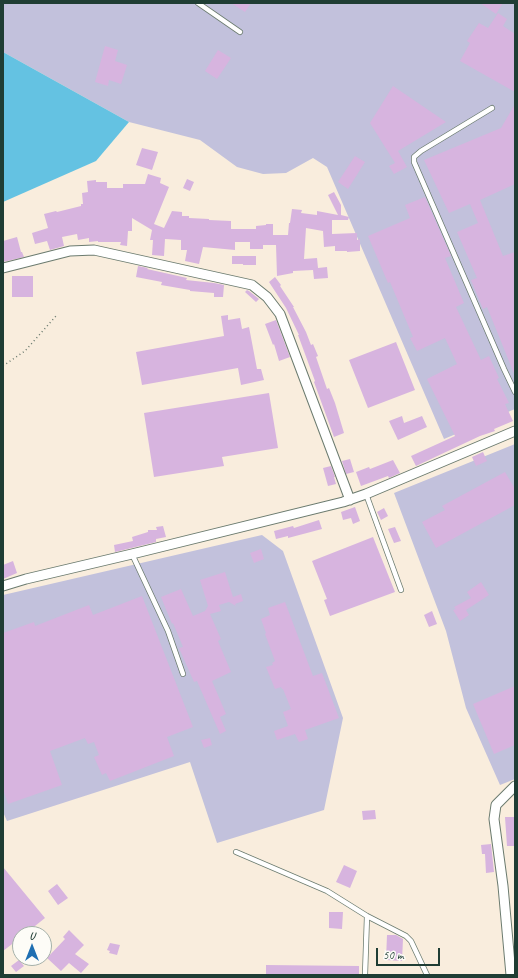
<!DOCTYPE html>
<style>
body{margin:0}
#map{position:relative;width:518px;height:978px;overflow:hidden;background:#f9eddd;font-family:Caveat,sans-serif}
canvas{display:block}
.frame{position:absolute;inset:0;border:4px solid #1f3d34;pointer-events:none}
.north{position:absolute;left:12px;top:926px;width:40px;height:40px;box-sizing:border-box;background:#fdfcf7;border:1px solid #a4b0a9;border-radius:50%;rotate:0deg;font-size:11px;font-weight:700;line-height:16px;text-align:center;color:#1f3d34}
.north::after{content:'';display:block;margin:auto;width:14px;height:18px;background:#1f6fb2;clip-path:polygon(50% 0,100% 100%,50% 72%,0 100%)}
.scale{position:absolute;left:376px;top:948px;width:64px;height:18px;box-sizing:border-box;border:2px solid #1f3d34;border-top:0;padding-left:5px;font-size:12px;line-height:14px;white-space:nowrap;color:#1f3d34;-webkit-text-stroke:3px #fdfcf7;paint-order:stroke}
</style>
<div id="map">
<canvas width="518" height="978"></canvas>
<div class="frame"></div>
<div class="north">U</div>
<div class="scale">50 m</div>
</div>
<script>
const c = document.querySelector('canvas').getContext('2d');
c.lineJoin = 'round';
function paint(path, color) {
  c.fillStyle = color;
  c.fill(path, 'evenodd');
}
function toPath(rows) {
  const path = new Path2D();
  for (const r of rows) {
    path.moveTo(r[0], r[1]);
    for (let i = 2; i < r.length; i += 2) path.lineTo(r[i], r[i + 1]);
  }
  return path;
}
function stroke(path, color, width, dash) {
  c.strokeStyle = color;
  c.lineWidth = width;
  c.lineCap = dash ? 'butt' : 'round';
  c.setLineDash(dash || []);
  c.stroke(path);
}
paint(toPath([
 [3,3,515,3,515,409,444,439,327,167,313,158,286,173,263,174,237,167,200,140,129,122,3,52],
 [515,444,515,779,500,785,466,708,446,631,394,493],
 [262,535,283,551,343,718,324,810,217,843,190,762,7,821,3,812,3,595]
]), '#c2c1dc');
paint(toPath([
 [3,52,129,122,96,161,3,202]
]), '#64c2e2');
paint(toPath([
 [231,3,251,3,245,12],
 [480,3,503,3,496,14],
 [498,13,507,19,503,26,515,34,515,92,460,61,470,43,467,41,479,23,488,28],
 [105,46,118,50,115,61,127,65,121,84,109,80,108,86,95,82],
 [218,50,231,58,217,79,205,71],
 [393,86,446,122,398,151,407,167,394,174,389,166,395,163,370,123],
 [515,104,515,184,480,200,503,256,515,252,515,376,487,307,483,309,471,280,477,278,457,232,478,223,470,204,449,213,424,160,501,128],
 [142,148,158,152,152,170,136,165],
 [355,156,365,162,348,189,338,182],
 [148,174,161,178,160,183,169,187,154,224,164,228,172,211,182,212,182,216,189,216,189,218,209,219,209,220,231,221,231,229,256,229,256,226,266,225,266,224,273,224,273,235,288,235,289,223,290,223,292,209,302,210,301,213,317,215,317,211,338,215,328,195,334,192,341,205,341,215,349,217,348,220,341,220,341,222,341,220,332,220,332,234,357,233,357,240,360,239,360,251,347,252,347,251,335,251,335,246,324,247,323,231,306,228,304,259,317,258,318,268,327,267,328,278,314,279,313,270,293,271,293,273,277,276,276,245,263,245,263,249,250,249,250,242,235,242,235,250,203,247,199,264,185,261,187,250,181,250,181,240,165,239,164,256,152,255,153,240,150,240,152,230,132,218,132,231,128,231,127,246,120,245,121,242,98,242,98,241,89,242,89,238,78,240,77,234,62,237,64,246,50,250,47,241,35,244,32,233,48,228,44,214,56,211,57,212,81,206,81,204,83,204,82,193,88,192,87,181,96,180,96,182,107,182,107,188,123,188,123,184,145,184],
 [187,179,194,182,190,191,183,188],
 [425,197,451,256,445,258,464,303,456,307,481,360,489,356,499,378,497,379,509,403,505,404,513,421,494,429,495,431,480,436,416,466,411,456,455,436,427,379,457,364,445,338,417,351,410,338,413,337,390,282,388,283,368,236,410,218,405,205],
 [17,237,21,252,22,252,24,257,3,262,3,241],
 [232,256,256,256,256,265,243,265,243,264,232,264],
 [138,266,148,268,147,269,187,278,186,280,214,283,224,285,223,297,214,297,214,293,190,291,190,290,161,285,162,282,136,277],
 [12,276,33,276,33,297,12,297],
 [275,277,281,285,280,286,294,307,293,307,306,332,311,345,313,344,318,356,316,357,327,389,329,388,335,403,344,433,334,437,314,382,315,381,298,335,299,335,286,308,269,282],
 [247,290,249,291,259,299,256,302,245,292],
 [228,315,228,320,240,318,242,329,249,327,257,369,261,369,264,380,241,385,238,368,142,385,136,352,224,336,221,316],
 [276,320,290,357,279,361,274,344,273,345,265,324],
 [396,342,415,390,368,408,349,360],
 [269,393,278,448,222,457,224,466,154,477,144,413],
 [402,416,404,423,422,416,427,427,398,440,389,421],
 [483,452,487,461,476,466,472,457],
 [350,459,354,472,346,474,342,461],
 [393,460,400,473,389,478,388,476,361,486,356,472,369,467,370,469],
 [331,466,335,477,334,477,336,484,328,486,323,468],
 [505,472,515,489,515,505,436,548,422,522,445,510,442,506],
 [355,507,360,521,353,524,351,518,343,520,341,512],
 [384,508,388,516,381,520,377,512],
 [319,520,322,529,288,538,288,536,276,539,274,531,293,526,294,528],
 [163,526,166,537,156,539,156,542,115,552,114,545,133,541,132,537,148,532,148,530,157,530,156,527],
 [395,527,401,541,394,543,388,529],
 [373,537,395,592,330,616,324,600,327,599,312,561],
 [261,549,264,559,254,563,250,553],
 [13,561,17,573,3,579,3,565],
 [225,572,233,597,241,594,243,601,235,604,236,606,229,602,219,605,221,611,210,614,221,639,218,641,231,672,212,681,226,714,220,717,226,731,220,734,197,681,194,682,179,648,183,647,173,623,172,624,161,597,181,589,193,616,205,611,208,606,200,580],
 [481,582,489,595,466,610,469,615,460,621,453,610,456,609,454,607,471,598,467,592],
 [142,596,193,727,167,737,174,756,110,781,106,773,102,775,94,757,99,755,94,742,88,744,85,738,50,751,62,785,8,804,3,789,3,633,34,622,35,626,89,605,93,615],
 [285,602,313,676,322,673,339,718,305,730,308,739,299,742,295,734,277,740,274,731,288,726,283,712,291,709,283,689,282,689,281,687,275,689,266,667,273,665,272,663,275,661,265,634,266,633,261,619,270,615,268,608],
 [432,611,437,624,429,627,424,615],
 [515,686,515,745,494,754,473,704],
 [210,738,212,745,204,748,201,740],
 [375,810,376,819,363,820,362,811],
 [505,817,515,817,515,846,507,846],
 [491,844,494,872,486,873,485,854,482,854,481,845],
 [344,865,357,871,350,888,336,882],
 [3,867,45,918,25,934,20,934,20,938,3,951],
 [57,884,68,898,58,905,48,891],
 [329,912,343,912,342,929,329,928],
 [69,930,84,945,75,954,89,964,81,973,69,963,61,971,47,958,65,939,63,937],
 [387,935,396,935,403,939,402,961,386,960],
 [110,943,120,945,117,955,109,953,110,951,107,950],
 [19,960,24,966,16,972,11,966],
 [266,965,359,966,359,975,266,975]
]), '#d7b4df');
const lane = toPath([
 [198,3,240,32],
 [492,108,421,151,414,157,414,162,504,369,515,392],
 [366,494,401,590],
 [132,554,168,631,183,674],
 [236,852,327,891,367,916,406,936,411,941,427,975],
 [365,975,367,916]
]);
const street = toPath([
 [3,268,70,251,94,250,252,285,267,297,280,314,350,500],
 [3,586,26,579,132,554,343,502,366,494,515,431],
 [511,975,503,886,494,819,496,805,515,786]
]);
stroke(lane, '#6b7b6f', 6);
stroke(street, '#6b7b6f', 11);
stroke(toPath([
 [3,366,25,351,56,316]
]), '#6b7b6f', 1.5, [1, 3]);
stroke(lane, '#fff', 4.5);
stroke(street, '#fff', 9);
</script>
